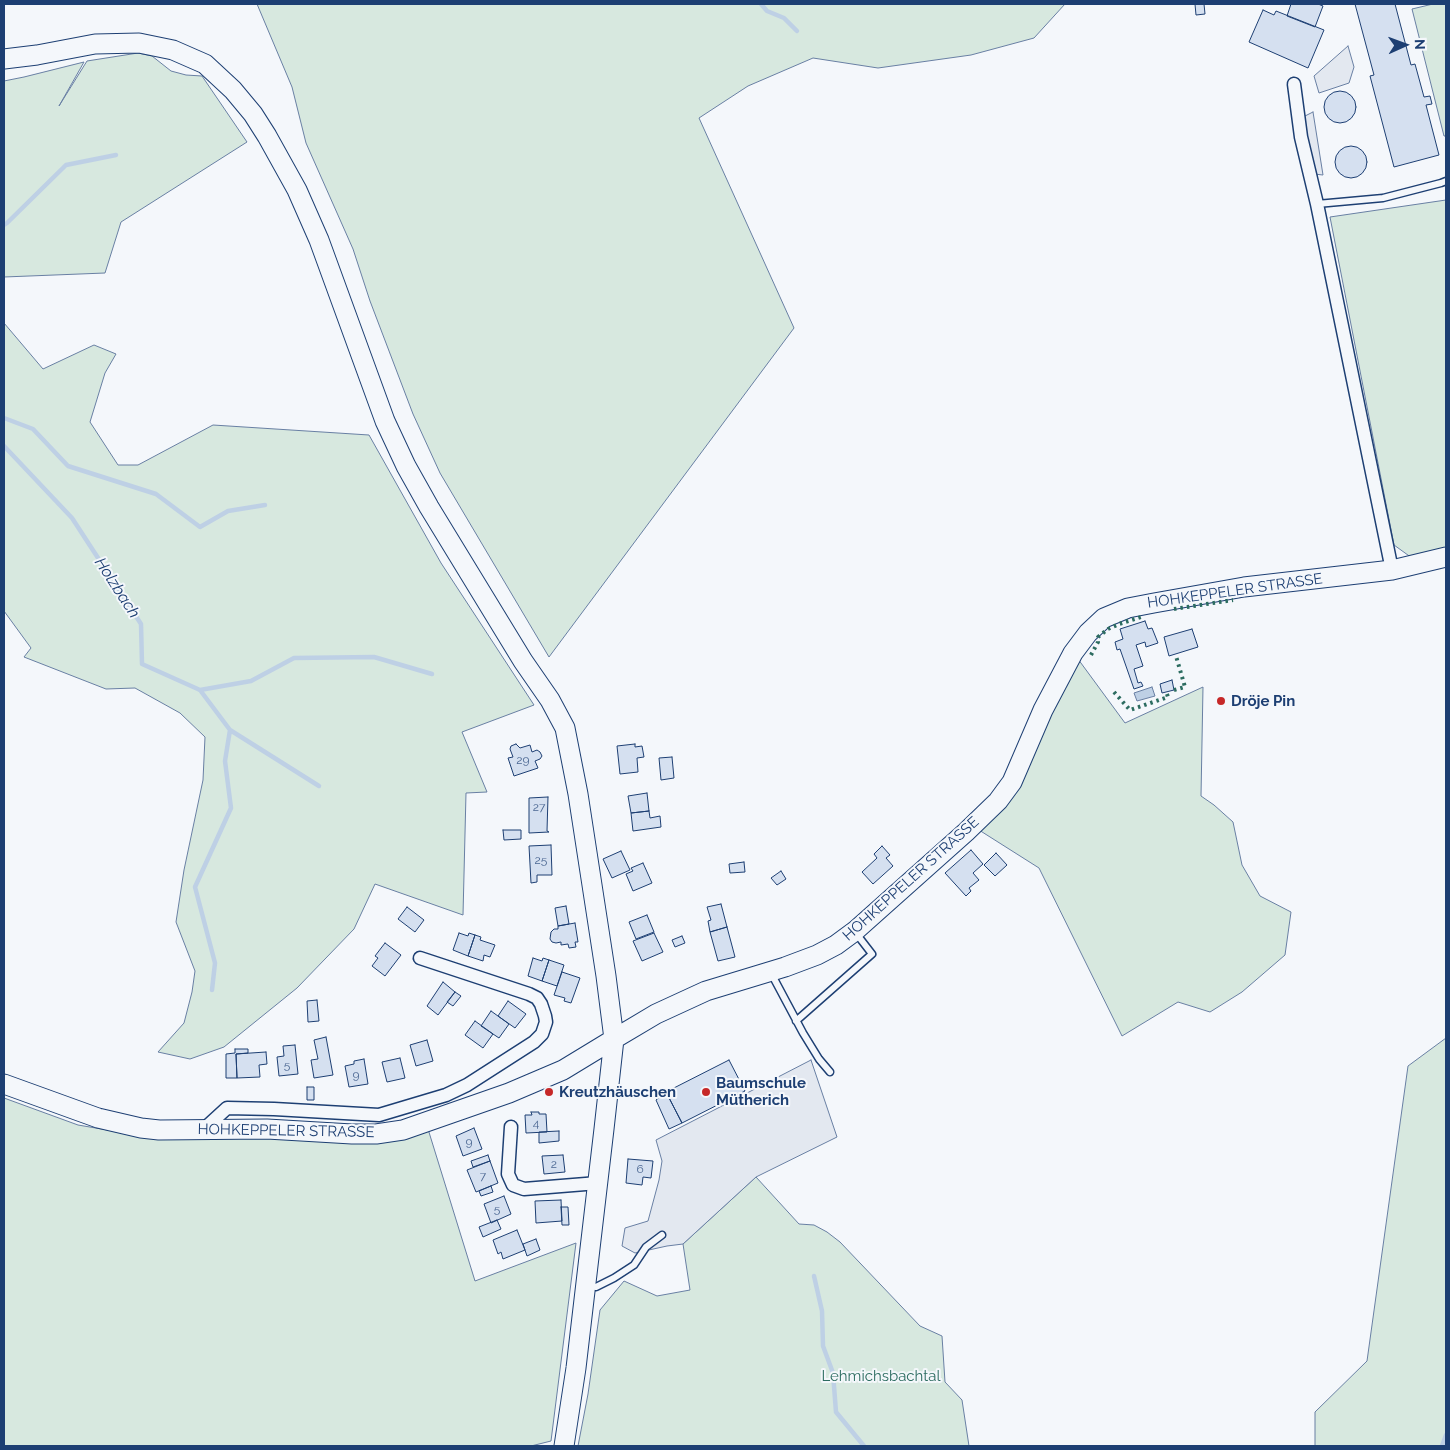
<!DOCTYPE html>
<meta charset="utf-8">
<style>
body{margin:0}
#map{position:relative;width:1450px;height:1450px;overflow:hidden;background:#f4f7fb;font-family:Raleway,sans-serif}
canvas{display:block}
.frame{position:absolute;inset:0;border:5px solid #1d3f73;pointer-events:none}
.north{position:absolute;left:1380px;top:20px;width:50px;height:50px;-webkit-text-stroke:4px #f4f7fb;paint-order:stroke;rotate:88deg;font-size:14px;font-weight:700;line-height:20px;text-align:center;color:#1d3f73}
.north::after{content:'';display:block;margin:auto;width:18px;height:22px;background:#1d3f73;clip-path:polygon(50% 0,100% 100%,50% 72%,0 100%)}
</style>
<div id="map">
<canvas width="1450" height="1450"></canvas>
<div class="frame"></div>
<div class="north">N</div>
</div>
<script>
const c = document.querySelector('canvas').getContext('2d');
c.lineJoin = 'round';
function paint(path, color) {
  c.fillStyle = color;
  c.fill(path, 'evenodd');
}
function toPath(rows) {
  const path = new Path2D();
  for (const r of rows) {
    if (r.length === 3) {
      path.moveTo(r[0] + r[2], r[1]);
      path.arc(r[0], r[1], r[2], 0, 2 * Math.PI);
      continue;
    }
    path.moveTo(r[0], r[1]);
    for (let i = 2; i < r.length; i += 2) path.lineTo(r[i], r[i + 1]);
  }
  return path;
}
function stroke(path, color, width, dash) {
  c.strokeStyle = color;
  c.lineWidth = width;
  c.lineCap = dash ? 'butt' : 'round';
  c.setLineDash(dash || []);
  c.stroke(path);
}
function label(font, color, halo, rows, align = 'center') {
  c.font = font + ' Raleway,sans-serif';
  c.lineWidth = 4;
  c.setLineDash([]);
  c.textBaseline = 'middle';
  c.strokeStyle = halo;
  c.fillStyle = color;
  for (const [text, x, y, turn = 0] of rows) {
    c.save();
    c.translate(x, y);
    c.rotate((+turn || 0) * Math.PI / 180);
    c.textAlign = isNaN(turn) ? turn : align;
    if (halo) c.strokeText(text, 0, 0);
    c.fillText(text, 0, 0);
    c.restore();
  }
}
const green = toPath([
 [257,4,1065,4,1034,38,971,55,878,68,813,58,748,86,699,118,794,328,549,657,440,473,413,414,370,301,353,249,306,143,292,87,257,4],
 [1433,4,1446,4,1446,136,1444,136,1412,9,1433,4],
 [138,53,152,56,171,71,186,75,202,76,247,142,121,222,105,273,4,277,4,81,24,77,84,62,59,106,87,61,138,53],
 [1446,200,1446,548,1412,558,1394,545,1330,217,1446,200],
 [4,323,43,369,94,345,116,354,105,373,90,422,118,465,138,465,213,425,369,435,441,563,534,705,462,732,487,792,466,793,463,915,375,884,354,929,297,988,224,1047,190,1059,158,1052,184,1023,192,992,195,971,176,922,184,870,203,780,205,737,180,713,135,688,106,689,24,657,31,648,4,611,4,323],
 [1078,659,1125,723,1203,687,1201,796,1214,805,1233,822,1242,865,1260,896,1291,912,1285,955,1242,992,1210,1012,1178,1002,1122,1036,1039,868,979,830,1052,708,1078,659],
 [1446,1038,1446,1446,1315,1446,1315,1412,1367,1361,1408,1066,1446,1038],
 [4,1098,78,1125,149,1137,428,1129,475,1281,576,1243,551,1441,531,1446,4,1446,4,1098],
 [756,1177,799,1224,814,1225,827,1232,840,1242,920,1326,942,1336,945,1382,962,1400,969,1446,578,1446,588,1394,600,1310,624,1281,657,1296,690,1290,683,1244,756,1177]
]);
paint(green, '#d7e8df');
stroke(green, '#687fa3', 1);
const parking = toPath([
 [1348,46,1354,67,1349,83,1319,93,1314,76,1348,46],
 [1313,112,1323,175,1314,174,1303,117,1313,112],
 [811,1060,837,1137,756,1177,683,1244,667,1246,635,1253,622,1246,625,1228,648,1221,659,1180,662,1161,656,1140,811,1060]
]);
paint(parking, '#e3e8f0');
stroke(parking, '#687fa3', 1);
const water = toPath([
 [1152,687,1155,696,1137,701,1134,693,1152,687]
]);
paint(water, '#bed0e5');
stroke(water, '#687fa3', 1);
stroke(toPath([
 [761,4,767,11,784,18,797,31],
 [4,225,7,223,66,165,116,155],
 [4,418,33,429,68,466,156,494,200,527,228,511,265,505],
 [4,446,72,518,141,624,142,664,200,690,230,730,319,786],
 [200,690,251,681,294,658,374,657,432,674],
 [212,990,215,963,195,887,231,808,225,761,230,730],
 [814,1276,822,1311,823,1346,833,1373,836,1412,864,1446],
 [1442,1446,1446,1435]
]), '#bed0e5', 4.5);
const building = toPath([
 [1195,4,1204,4,1205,14,1196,15,1195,4],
 [1291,4,1318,4,1323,6,1315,27,1287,16,1291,4],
 [1355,4,1395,4,1411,65,1415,64,1424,97,1430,96,1432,104,1426,105,1439,155,1394,167,1370,76,1374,75,1355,4],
 [1263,10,1274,15,1276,11,1324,30,1308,68,1249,42,1263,10],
 [1340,107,16],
 [1351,162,16],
 [1145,621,1148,629,1152,628,1158,643,1146,647,1145,642,1136,645,1143,666,1134,669,1138,683,1141,682,1143,686,1134,689,1120,649,1117,650,1115,642,1123,639,1120,629,1145,621],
 [1192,629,1198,647,1169,656,1164,637,1192,629],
 [1172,680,1174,690,1162,693,1160,684,1172,680],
 [516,744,520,748,530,745,532,752,537,750,540,752,542,756,540,759,535,761,538,768,514,776,508,758,513,757,510,749,511,746,516,744],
 [635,744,635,747,642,746,644,757,637,758,638,772,620,774,617,746,635,744],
 [672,757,674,778,661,780,659,758,672,757],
 [647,793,649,811,631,813,628,796,647,793],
 [548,797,547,831,549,832,529,833,529,798,548,797],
 [649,811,650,818,660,816,661,827,633,831,631,813,649,811],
 [503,830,521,830,521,839,504,840,503,830],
 [551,845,552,875,537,875,537,882,531,883,529,846,551,845],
 [882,846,890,855,886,858,893,866,873,884,862,872,877,858,874,854,882,846],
 [971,850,983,864,973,873,979,880,969,888,971,891,966,896,945,873,971,850],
 [621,851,630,870,612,878,603,859,621,851],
 [996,853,1007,865,995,876,984,865,996,853],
 [744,862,745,872,730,873,729,864,744,862],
 [643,863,652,883,633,891,626,874,633,871,631,868,643,863],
 [781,871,786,879,777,885,771,878,781,871],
 [721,904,727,927,710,932,708,921,711,920,707,907,721,904],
 [566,906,569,924,558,926,555,908,566,906],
 [407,907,424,920,415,932,398,919,407,907],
 [647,915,654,932,636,939,629,922,647,915],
 [575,923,578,942,575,942,576,947,569,948,568,944,561,945,561,942,556,943,552,942,550,939,551,932,554,929,558,929,558,926,575,923],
 [727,927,735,957,718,961,710,932,727,927],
 [459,933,468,936,469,933,475,935,468,956,453,950,459,933],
 [654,933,663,952,642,961,633,941,654,933],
 [475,935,481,937,480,940,495,945,490,957,484,955,483,961,468,956,475,935],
 [682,936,685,943,675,947,672,940,682,936],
 [385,943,401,955,385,976,372,966,378,958,375,956,385,943],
 [533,958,542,961,543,958,549,960,542,981,528,976,533,958],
 [549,960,564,965,557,986,542,981,549,960],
 [562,972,580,978,571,1003,564,1001,565,998,554,995,562,972],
 [443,982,455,992,438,1015,427,1006,443,982],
 [455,992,461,996,453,1006,447,1002,455,992],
 [317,1000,319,1021,308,1022,307,1001,317,1000],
 [508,1001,526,1014,515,1028,498,1016,508,1001],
 [491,1011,509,1024,499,1038,481,1026,491,1011],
 [475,1021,493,1034,483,1048,465,1035,475,1021],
 [326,1037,333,1075,314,1078,311,1060,318,1059,314,1040,326,1037],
 [427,1040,433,1061,416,1066,410,1045,427,1040],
 [295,1045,298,1074,279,1076,277,1057,284,1056,283,1046,295,1045],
 [235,1049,248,1049,248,1053,236,1054,237,1078,226,1078,226,1054,235,1053,235,1049],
 [266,1052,267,1064,259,1065,260,1077,237,1078,236,1054,266,1052],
 [400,1058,405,1078,387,1082,382,1062,400,1058],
 [364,1059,368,1084,349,1087,345,1066,354,1064,354,1061,364,1059],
 [729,1060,745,1091,682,1123,666,1092,729,1060],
 [307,1087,314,1087,314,1100,307,1100,307,1087],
 [666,1092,682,1123,669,1129,656,1100,666,1092],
 [531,1112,539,1112,539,1114,546,1114,547,1132,526,1133,525,1115,532,1115,531,1112],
 [474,1128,482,1149,463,1156,456,1136,474,1128],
 [559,1131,559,1141,539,1143,539,1132,559,1131],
 [488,1155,490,1161,473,1167,471,1161,488,1155],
 [563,1155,565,1172,544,1174,542,1156,563,1155],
 [628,1159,653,1161,651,1178,643,1177,642,1185,626,1183,628,1159],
 [490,1161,498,1183,476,1192,467,1170,490,1161],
 [491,1186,493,1192,481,1196,479,1191,491,1186],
 [504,1196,511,1214,491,1223,484,1204,504,1196],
 [561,1200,562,1221,536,1223,535,1201,561,1200],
 [561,1207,568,1207,569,1225,562,1225,561,1207],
 [497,1220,501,1229,483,1237,479,1227,497,1220],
 [517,1230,525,1250,503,1259,501,1252,498,1254,493,1240,517,1230],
 [536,1239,540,1250,527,1256,523,1244,536,1239]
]);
paint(building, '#d5e0f0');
stroke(building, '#1d3f73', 1);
const lane = toPath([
 [1317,204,1383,198,1441,183,1446,181],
 [771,973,803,1033,819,1059,830,1072],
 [796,1021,872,954,855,932],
 [588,1286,596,1287,614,1278,634,1265,646,1247,662,1235]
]);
const street = toPath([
 [1294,84,1301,137,1317,204,1392,570],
 [511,1127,508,1174,513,1185,524,1189,598,1183],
 [203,1130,227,1108,274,1109,379,1115,446,1095,467,1085,534,1042,542,1034,546,1022,545,1016,541,1004,537,998,529,994,420,958]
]);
const secondary = toPath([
 [4,59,37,55,95,44,139,43,173,50,205,64,233,90,253,114,267,136,297,190,319,240,385,421,406,466,429,507,523,661,550,700,565,728,578,794,606,976,614,1039,604,1129,576,1368,564,1446],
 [4,1084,98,1118,141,1128,159,1130,267,1129,352,1134,376,1134,403,1130,509,1093,563,1070,614,1039,656,1014,706,991,785,967,817,955,836,945,855,931,966,832,998,801,1012,782,1043,710,1073,653,1088,633,1104,618,1128,608,1154,603,1244,587,1392,570,1446,557]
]);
stroke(lane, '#1d3f73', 9);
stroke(street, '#1d3f73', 15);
stroke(secondary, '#1d3f73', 21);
stroke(lane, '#f4f7fb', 6);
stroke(street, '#f4f7fb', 12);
stroke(secondary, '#f4f7fb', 19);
stroke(toPath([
 [1174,609,1233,600],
 [1091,655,1098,642,1098,637,1108,629,1119,624,1144,616],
 [1174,690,1185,687,1176,656],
 [1114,692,1130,710,1168,697,1167,694]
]), '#2c6c60', 4, [2.5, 4]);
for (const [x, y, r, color] of [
 [1221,701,5,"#c62828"],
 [549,1092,5,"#c62828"],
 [706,1092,5,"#c62828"]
]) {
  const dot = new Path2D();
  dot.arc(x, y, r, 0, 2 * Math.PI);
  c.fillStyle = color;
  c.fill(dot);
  stroke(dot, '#f4f7fb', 2);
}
label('12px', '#4b6792', null, [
 ["29",523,760],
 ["27",539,807],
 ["25",541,860],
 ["5",287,1065],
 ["9",356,1075],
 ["4",536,1123],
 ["9",469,1142],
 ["2",554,1164],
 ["6",640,1169],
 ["7",483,1176],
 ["5",497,1209]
]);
label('15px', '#1d3f73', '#f4f7fb', [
 ["HOHKEPPELER STRASSE",1235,591,-8],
 ["HOHKEPPELER STRASSE",911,879,-42],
 ["HOHKEPPELER STRASSE",286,1131,1]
]);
label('bold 15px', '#1d3f73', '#f4f7fb', [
 ["Dröje Pin",1231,701],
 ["Baumschule",716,1083],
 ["Mütherich",716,1100],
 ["Kreutzhäuschen",559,1092]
], 'left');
label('15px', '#2c6c60', '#f4f7fb', [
 ["Lehmichsbachtal",881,1376]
]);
label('italic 16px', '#1d3f73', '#f4f7fb', [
 ["Holzbach",117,588,57]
]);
</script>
